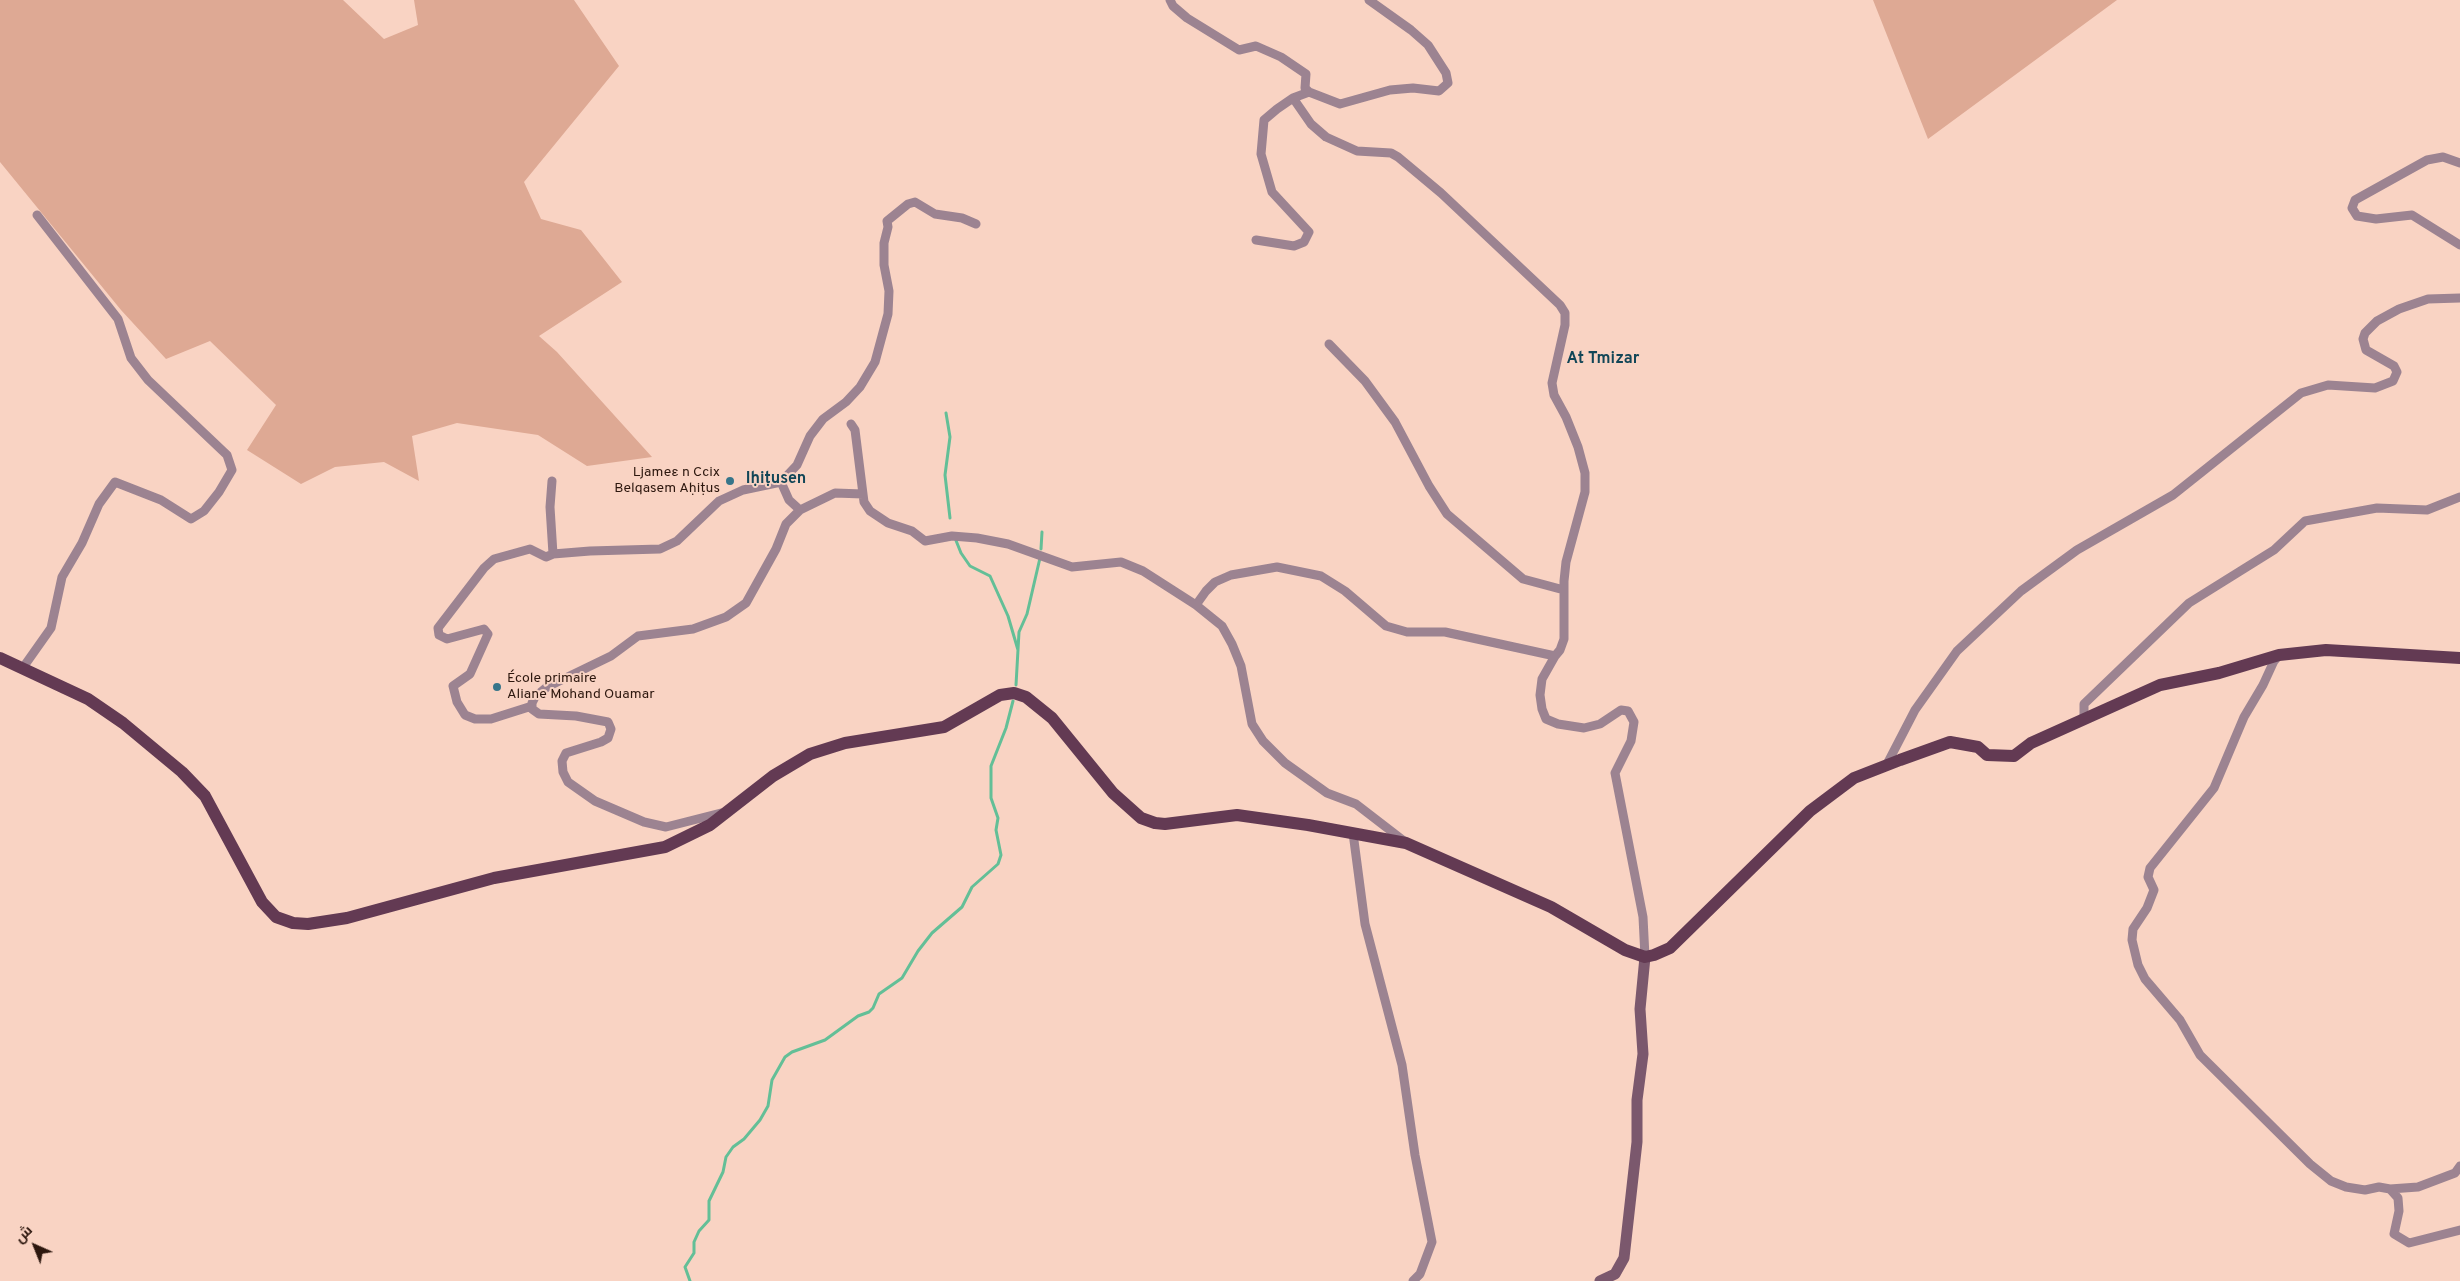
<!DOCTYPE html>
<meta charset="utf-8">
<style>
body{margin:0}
#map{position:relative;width:2460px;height:1281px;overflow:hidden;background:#f9d3c3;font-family:Overpass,Cairo,sans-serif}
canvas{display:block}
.north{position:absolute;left:10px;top:1221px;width:50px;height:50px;-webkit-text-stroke:4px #f9d3c3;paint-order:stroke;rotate:316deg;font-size:14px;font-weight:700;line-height:20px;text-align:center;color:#2d170e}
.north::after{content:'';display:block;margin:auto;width:18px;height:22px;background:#2d170e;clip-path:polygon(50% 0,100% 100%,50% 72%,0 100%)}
</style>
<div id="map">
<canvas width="2460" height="1281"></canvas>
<div class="north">ش</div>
</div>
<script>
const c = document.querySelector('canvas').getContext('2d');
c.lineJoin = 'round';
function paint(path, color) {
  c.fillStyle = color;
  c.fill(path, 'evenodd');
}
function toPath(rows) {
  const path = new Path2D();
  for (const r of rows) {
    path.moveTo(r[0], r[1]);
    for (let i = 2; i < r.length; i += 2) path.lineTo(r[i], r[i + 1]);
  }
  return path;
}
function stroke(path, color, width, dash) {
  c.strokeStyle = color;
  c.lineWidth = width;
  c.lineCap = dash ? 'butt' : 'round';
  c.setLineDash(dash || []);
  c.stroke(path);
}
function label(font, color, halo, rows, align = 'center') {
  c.font = font + ' Overpass,sans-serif';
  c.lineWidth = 4;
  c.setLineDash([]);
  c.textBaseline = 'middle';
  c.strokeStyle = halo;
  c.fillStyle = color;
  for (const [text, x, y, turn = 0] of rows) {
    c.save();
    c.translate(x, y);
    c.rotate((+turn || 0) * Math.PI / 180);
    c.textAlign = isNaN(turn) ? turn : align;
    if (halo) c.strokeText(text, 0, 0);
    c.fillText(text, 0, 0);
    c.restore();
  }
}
paint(toPath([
 [0,0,343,0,384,39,418,25,414,0,574,0,619,66,524,182,541,219,581,230,622,282,539,336,557,352,652,457,587,466,538,435,457,423,412,436,419,481,384,462,335,467,301,484,247,450,276,405,210,341,166,359,121,310,0,162],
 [1873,0,2117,0,1928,139]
]), '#dea994');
stroke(toPath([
 [946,413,950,437,945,475,950,518],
 [955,538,961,553,970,566,990,576,1008,616,1018,650],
 [1041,549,1042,532],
 [1016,685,1019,632,1027,614,1040,558],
 [690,1281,685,1267,694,1253,694,1242,699,1231,709,1220,709,1201,723,1172,726,1157,733,1147,744,1139,760,1120,768,1106,772,1080,785,1057,792,1052,825,1040,858,1016,869,1012,873,1008,879,994,902,978,918,951,932,933,962,907,972,887,998,864,1001,855,996,830,998,818,991,798,991,766,1006,728,1013,701]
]), '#63bf97', 3);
stroke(toPath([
 [1170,0,1173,6,1187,18,1239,50,1256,46,1281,57,1306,74,1305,88,1309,92],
 [1293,98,1311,124,1326,137,1357,151,1391,153,1398,157,1441,193,1560,305,1565,313,1565,325,1552,383,1554,395,1566,417,1578,447,1585,473,1585,492,1566,562,1564,581,1564,639,1560,650,1555,656,1542,679,1540,695,1542,709,1546,719,1558,724,1584,728,1600,724,1621,710,1628,711,1634,722,1631,741,1615,773,1643,917,1645,957],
 [2460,163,2443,157,2427,160,2355,200,2352,208,2357,216,2376,219,2412,215,2460,245],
 [1256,240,1294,246,1304,242,1309,232,1272,192,1261,154,1264,120,1277,109,1293,98,1309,92,1340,104,1390,90,1413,88,1439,91,1448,83,1446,73,1428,45,1411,30,1369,0],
 [1329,344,1365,381,1395,422,1429,486,1447,514,1523,579,1564,590],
 [851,424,855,430,863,494],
 [552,481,550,507,553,554],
 [800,510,835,493,863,494,864,502,870,511,888,523,912,531,925,541,952,536,977,538,1008,544,1072,567,1121,562,1143,571,1196,605],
 [2279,655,2274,661,2263,685,2244,717,2214,788,2150,868,2148,877,2154,890,2147,908,2133,929,2132,940,2138,965,2145,979,2180,1020,2200,1055,2310,1164,2331,1181,2346,1187,2365,1190,2379,1187,2390,1189,2398,1198,2399,1211,2394,1234,2409,1243,2460,1230],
 [22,669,51,628,62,577,82,543,99,504,115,482,161,500,191,519,204,511,219,492,232,470,227,455,148,380,131,358,118,319,37,215],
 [532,706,491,719,475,719,465,715,457,702,453,686,470,674,488,634,484,629,447,639,439,635,438,628,484,568,494,559,530,549,546,557,553,554,590,551,660,549,677,541,719,501,743,490,781,482],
 [2084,717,2084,704,2189,603,2274,550,2305,521,2377,508,2427,510,2460,497],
 [1886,766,1915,710,1957,651,2021,591,2077,550,2173,495,2301,393,2328,385,2375,388,2393,381,2397,372,2394,366,2366,350,2363,339,2365,333,2377,321,2399,309,2428,299,2460,298],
 [721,813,666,827,644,822,595,801,568,782,563,772,562,761,566,753,601,742,608,738,611,729,608,722,576,716,539,714,532,709,532,703,535,697,547,687,611,656,638,636,693,629,726,617,746,603,776,549,786,524,800,510,789,500,781,482,797,465,810,436,823,419,846,402,860,387,875,362,888,314,889,291,884,265,884,243,888,227,887,221,908,204,915,202,935,214,962,218,976,224],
 [1353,833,1365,924,1402,1065,1415,1155,1432,1242,1420,1274,1413,1281],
 [1404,841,1356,804,1327,793,1285,763,1263,741,1252,724,1241,666,1232,644,1222,626,1196,605,1206,591,1215,582,1231,575,1277,567,1321,576,1345,591,1386,626,1407,632,1445,632,1555,656],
 [2390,1189,2418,1187,2455,1173,2460,1166]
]), '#9c8391', 9);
stroke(toPath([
 [1600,1281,1615,1274,1624,1258,1637,1142,1637,1100,1643,1054,1640,1009,1645,957]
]), '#7b586d', 11);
stroke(toPath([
 [0,658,88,699,123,723,182,772,205,796,262,902,276,917,293,923,308,924,347,918,494,878,665,847,710,825,773,776,810,754,845,743,944,727,1000,695,1014,693,1026,697,1052,718,1113,793,1141,818,1155,823,1165,824,1237,815,1308,825,1406,843,1551,907,1625,950,1645,957,1654,955,1670,948,1810,811,1854,778,1900,760,1950,742,1978,747,1987,755,2014,756,2031,743,2160,685,2219,673,2279,655,2326,650,2460,658]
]), '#633a53', 12);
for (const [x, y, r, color] of [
 [730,481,5,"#37758a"],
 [497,687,5,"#37758a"]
]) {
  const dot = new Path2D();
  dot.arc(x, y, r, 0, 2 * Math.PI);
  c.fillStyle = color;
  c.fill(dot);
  stroke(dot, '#f9d3c3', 2);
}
label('14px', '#2d170e', '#f9d3c3', [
 ["Ljameɛ n Ccix",720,473],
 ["Belqasem Aḥiṭus",720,489],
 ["École primaire",507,679,"left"],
 ["Aliane Mohand Ouamar",507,695,"left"]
], 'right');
label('bold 16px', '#124657', '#f9d3c3', [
 ["At Tmizar",1603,360],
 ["Iḥiṭusen",776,480]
]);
</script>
